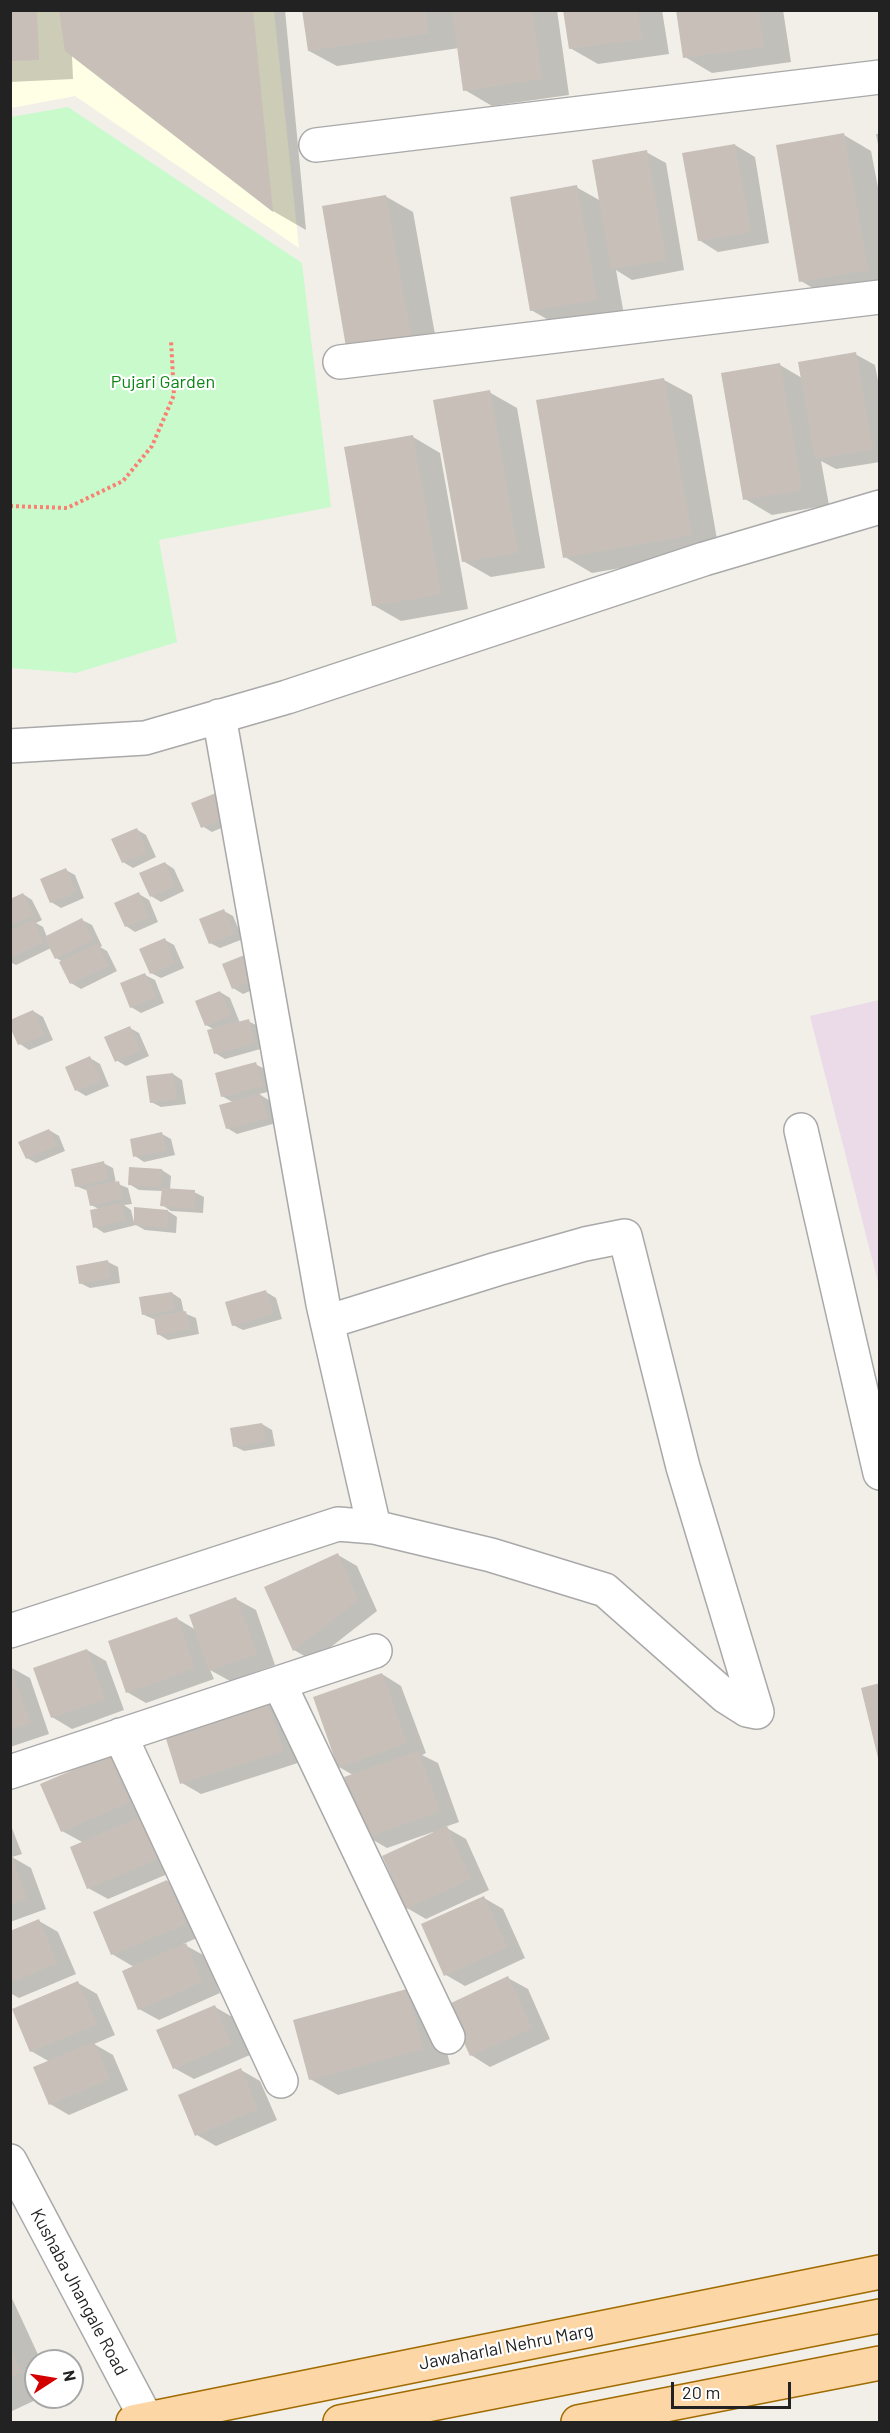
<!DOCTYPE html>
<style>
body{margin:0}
#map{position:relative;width:890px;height:2433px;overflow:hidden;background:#f2efe9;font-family:Barlow,sans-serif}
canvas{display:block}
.frame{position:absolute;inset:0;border:12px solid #222;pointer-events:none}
.north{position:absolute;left:24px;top:2349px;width:60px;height:60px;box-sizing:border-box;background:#fff;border:2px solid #a7a7a7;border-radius:50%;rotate:78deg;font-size:16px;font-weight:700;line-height:24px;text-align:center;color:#222}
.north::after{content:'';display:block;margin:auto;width:21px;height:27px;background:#d40000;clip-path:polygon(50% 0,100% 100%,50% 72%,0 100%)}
.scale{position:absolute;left:671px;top:2382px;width:120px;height:27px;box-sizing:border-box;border:3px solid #222;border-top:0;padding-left:8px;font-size:18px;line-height:21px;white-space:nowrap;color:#222;-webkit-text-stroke:4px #fff;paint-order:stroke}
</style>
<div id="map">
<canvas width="890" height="2433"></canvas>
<div class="frame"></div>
<div class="north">N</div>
<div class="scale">20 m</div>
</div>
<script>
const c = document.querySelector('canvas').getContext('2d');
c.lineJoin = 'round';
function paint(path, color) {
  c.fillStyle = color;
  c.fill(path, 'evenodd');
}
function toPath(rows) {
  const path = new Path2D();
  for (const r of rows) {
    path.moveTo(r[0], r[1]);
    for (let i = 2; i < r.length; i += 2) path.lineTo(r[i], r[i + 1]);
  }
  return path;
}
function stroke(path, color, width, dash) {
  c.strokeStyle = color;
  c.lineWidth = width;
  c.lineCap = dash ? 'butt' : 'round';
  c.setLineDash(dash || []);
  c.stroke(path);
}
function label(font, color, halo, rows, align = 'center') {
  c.font = font + ' Barlow,sans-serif';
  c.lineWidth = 4.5;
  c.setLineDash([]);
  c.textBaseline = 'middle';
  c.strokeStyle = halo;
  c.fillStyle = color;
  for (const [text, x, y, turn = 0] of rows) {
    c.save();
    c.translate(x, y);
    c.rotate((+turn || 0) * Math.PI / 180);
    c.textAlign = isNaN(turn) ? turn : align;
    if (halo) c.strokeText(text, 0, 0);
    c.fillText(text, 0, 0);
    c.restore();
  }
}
paint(toPath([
 [879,1000,880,1000,879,1286,810,1016]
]), '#ebdbe8');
paint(toPath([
 [11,11,274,11,299,248,75,96,11,108]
]), '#ffffe5');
paint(toPath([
 [68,107,302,263,331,507,159,540,177,642,76,673,10,668,11,117]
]), '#c8facc');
paint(toPath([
 [10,10,285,10,306,230,273,211,72,55,73,79,10,82],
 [303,10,557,10,569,95,492,106,465,90,459,48,337,66,309,51],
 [564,10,662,10,669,54,598,64,570,48],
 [678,10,783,10,791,62,712,73,685,57],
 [876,134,880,134,880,154],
 [844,135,871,151,880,198,880,288,828,297,801,281],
 [735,145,755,157,769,243,718,252,699,240],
 [646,152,666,163,684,270,632,280,616,270,624,315,559,326,531,310,576,187,601,201],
 [385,196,413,212,438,351,375,362],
 [855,354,875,365,880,391,880,462,836,469,821,461,829,505,772,515,745,499,780,365,802,378],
 [664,380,692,395,719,551,592,573,565,557],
 [489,392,517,408,545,568,491,577,463,561],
 [413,437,440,453,468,609,401,621,373,605],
 [226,800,235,822,212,832,202,826],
 [136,829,146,835,156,857,133,868,123,862],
 [165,863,174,869,184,891,161,902,151,896],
 [66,870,75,875,84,898,61,908,51,902],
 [23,894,32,900,42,920,36,923,43,927,47,937,82,920,92,925,102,946,100,947,107,951,117,971,81,989,71,983,63,962,56,958,51,948,16,965,10,962,10,900],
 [139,894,149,900,158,922,135,932,126,926],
 [224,911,233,916,243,939,220,948,210,943],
 [165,940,174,945,184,968,161,978,151,973],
 [256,961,266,984,243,994,233,988],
 [145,975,155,980,164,1003,141,1013,131,1007,122,984],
 [220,992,230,998,240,1023,248,1021,258,1026,264,1048,225,1059,215,1053,215,1030,206,1025],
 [33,1011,43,1017,53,1040,29,1050,20,1044],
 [130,1028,139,1033,149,1056,126,1066,116,1060],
 [90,1058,100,1064,109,1086,86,1096,76,1090],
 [255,1064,265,1069,272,1091,259,1094,270,1101,276,1123,237,1134,227,1128,234,1103,222,1096],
 [173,1074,182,1080,186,1104,161,1107,151,1102],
 [49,1130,59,1136,65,1151,36,1163,27,1158],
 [162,1134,171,1139,175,1155,144,1162,135,1156],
 [103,1163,113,1168,116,1183,128,1188,132,1204,124,1205,131,1210,134,1222,168,1211,177,1217,176,1233,145,1230,136,1225,104,1233,95,1227,99,1209,91,1205,88,1191,76,1186],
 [162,1170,171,1176,170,1190,194,1192,204,1197,203,1213,171,1211,162,1205,163,1191,139,1190,129,1184],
 [108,1262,118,1267,120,1283,90,1288,80,1283],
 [266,1292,276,1298,282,1319,243,1330,233,1325],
 [172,1293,181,1299,184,1313,196,1318,199,1334,168,1340,158,1334,156,1320,144,1315],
 [262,1424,272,1430,275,1446,244,1451,234,1446],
 [338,1555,357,1566,377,1611,313,1661,294,1650],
 [236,1599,256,1610,275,1665,230,1681,210,1670,214,1679,146,1703,127,1692,176,1618,196,1630],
 [87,1650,106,1661,124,1710,72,1729,52,1717],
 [10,1667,30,1678,49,1734,10,1747],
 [382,1674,401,1686,426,1753,422,1755,438,1763,459,1822,445,1827,466,1839,489,1890,426,1919,407,1908,433,1832,387,1848,368,1837,353,1775,339,1767],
 [265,1697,284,1709,301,1762,201,1794,182,1783],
 [110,1756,129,1767,182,1868,108,1899,88,1888,84,1843,62,1831],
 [10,1823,22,1854,12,1857,31,1868,46,1909,10,1922],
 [167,1881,186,1893,204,1935,183,1944,205,1956,220,1993,159,2020,139,2009,134,1967,112,1954],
 [484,1898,503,1909,525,1958,465,1986,446,1975],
 [39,1921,58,1932,76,1974,19,1998,10,1993,10,1933],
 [508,1978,528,1989,550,2039,490,2067,471,2055],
 [78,1983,97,1994,115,2035,94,2044,113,2055,128,2090,69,2115,50,2104,50,2062,31,2051],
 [407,1990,435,2006,450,2064,338,2095,310,2079],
 [215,2007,234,2018,250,2055,194,2079,174,2068],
 [241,2070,260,2081,277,2120,216,2146,197,2135],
 [10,2294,41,2361,36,2361,36,2397,42,2397,10,2412]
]), '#0003');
paint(toPath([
 [10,10,37,10,39,60,10,61],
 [59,10,253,10,273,212,65,51],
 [302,10,425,10,429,33,308,51],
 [452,10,532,10,542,79,463,91],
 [563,10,638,10,642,39,569,49],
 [676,10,758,10,764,47,683,58],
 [844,133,868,270,799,282,776,145],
 [735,144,751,232,698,241,682,153],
 [647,150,666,260,611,269,592,160],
 [577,185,597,300,530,311,510,197],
 [386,195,411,336,346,347,322,206],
 [856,352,873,449,815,459,798,362],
 [780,363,802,490,743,500,721,373],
 [664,378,692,535,563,558,536,400],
 [490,390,518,553,462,562,433,400],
 [413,435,441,594,372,606,344,447],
 [216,793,227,817,201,828,191,803],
 [137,828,147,852,122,863,111,839],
 [165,862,175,886,150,897,139,873],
 [66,868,76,892,50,903,40,879],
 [139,892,149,917,125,927,114,903],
 [23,893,34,915,10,926,10,899],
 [224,909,234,933,209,944,199,919],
 [82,918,93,940,55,959,44,937],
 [33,920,43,942,10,958,10,930],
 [165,938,175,963,150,974,139,949],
 [97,944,108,966,70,984,59,962],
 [247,954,258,978,232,989,222,964],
 [145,973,156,997,130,1008,120,983],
 [220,991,231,1015,205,1026,195,1001],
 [33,1010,44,1035,18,1045,10,1027,10,1020],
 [249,1019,255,1043,214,1054,207,1030],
 [130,1026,140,1050,115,1062,104,1037],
 [90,1056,101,1081,75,1091,65,1067],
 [256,1062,263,1086,221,1097,215,1073],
 [173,1073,177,1099,150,1103,146,1076],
 [260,1094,268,1118,226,1129,219,1105],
 [49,1129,57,1145,26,1159,18,1142],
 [162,1132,166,1150,133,1157,130,1139],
 [104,1161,107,1179,75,1187,71,1169],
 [129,1167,162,1169,161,1187,128,1185],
 [119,1181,123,1198,90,1206,86,1188],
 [162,1188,195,1190,194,1209,160,1206],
 [122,1203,126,1220,93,1228,90,1210],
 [134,1207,168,1210,167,1228,134,1225],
 [108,1260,111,1278,79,1284,76,1266],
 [266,1290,273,1314,232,1326,225,1302],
 [172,1292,175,1310,142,1315,139,1297],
 [186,1311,190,1329,157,1335,154,1317],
 [262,1423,266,1441,233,1447,230,1428],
 [338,1553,358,1600,293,1651,264,1587],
 [236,1597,257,1654,209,1671,189,1615],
 [177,1617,195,1668,126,1693,108,1641],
 [87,1649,105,1699,51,1718,33,1668],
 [10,1666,31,1723,10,1730],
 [382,1673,407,1743,338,1768,313,1697],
 [880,1683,880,1762,879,1762,861,1688],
 [265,1696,283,1751,180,1784,163,1729],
 [418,1751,440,1811,366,1838,344,1777],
 [110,1754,130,1802,61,1832,40,1784],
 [145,1815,163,1857,87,1889,70,1847],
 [447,1826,471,1879,406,1909,382,1856],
 [10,1856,12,1856,27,1898,10,1904],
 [167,1880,186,1924,111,1955,93,1912],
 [484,1896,507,1947,444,1976,421,1924],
 [39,1919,57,1963,10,1983,10,1931],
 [186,1943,202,1982,138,2010,122,1971],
 [508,1976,532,2028,470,2056,447,2005],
 [78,1981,97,2024,30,2052,12,2009],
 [407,1989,423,2049,309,2080,293,2020],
 [215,2005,231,2044,173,2069,156,2030],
 [94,2042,110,2079,49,2105,33,2067],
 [241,2068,258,2109,195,2136,178,2095],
 [10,2348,21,2372,10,2377]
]), '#c7bfb8');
const minor = toPath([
 [316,145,880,77],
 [340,362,880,297],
 [10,746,145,738,287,697,704,559,880,507],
 [801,1130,880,1473],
 [327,1322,497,1269,585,1244,625,1236,683,1467,757,1712,747,1710,725,1696,605,1590,491,1555,374,1527],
 [10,1631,338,1524,374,1527,323,1304,219,716],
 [279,1683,448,2037],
 [120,1735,281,2081],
 [10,1772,375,1651]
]);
const tertiary = toPath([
 [10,2161,148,2422]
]);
const primary = toPath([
 [133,2422,880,2272],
 [340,2422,880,2316],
 [578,2422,880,2363]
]);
stroke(minor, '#a9a9a9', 36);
stroke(tertiary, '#a9a9a9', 36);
stroke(primary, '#a06b00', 36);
stroke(toPath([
 [10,506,67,508,123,481,152,446,174,395,171,340]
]), '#fa8072', 4, [3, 3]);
stroke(minor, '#fff', 33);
stroke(tertiary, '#fff', 33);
stroke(primary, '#fcd6a4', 33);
label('18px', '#0c8416', '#fff', [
 ["Pujari Garden",163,382]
]);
label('18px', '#222', '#fff', [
 ["Kushaba Jhangale Road",79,2292,62],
 ["Jawaharlal Nehru Marg",506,2347,-11]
]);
</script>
